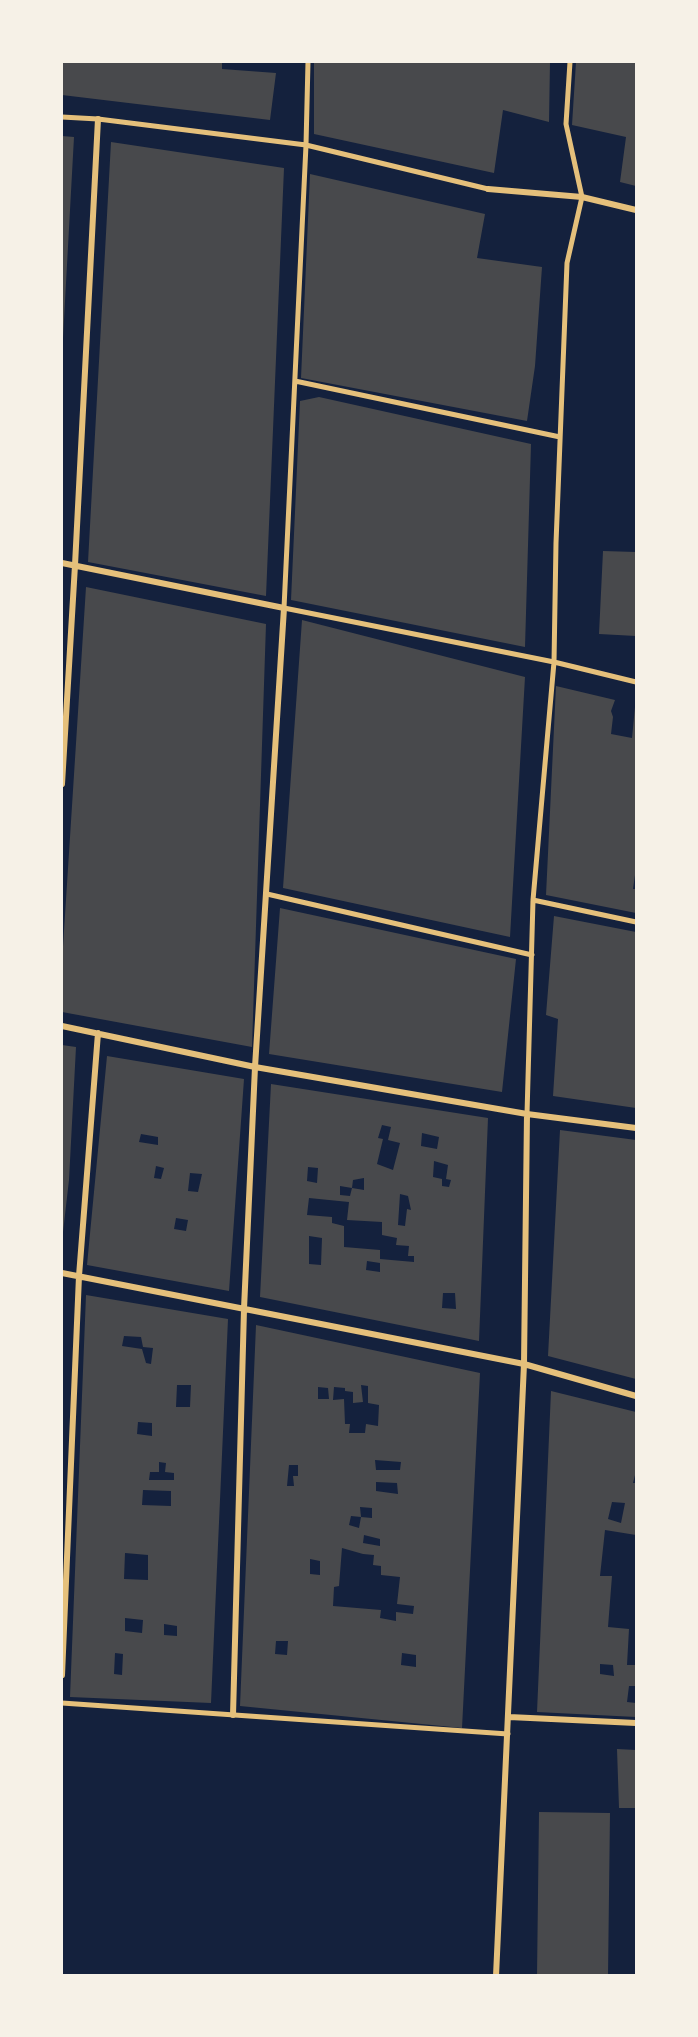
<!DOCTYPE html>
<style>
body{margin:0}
#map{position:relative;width:698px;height:2037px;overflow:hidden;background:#14213d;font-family:"Nunito Sans",sans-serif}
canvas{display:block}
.frame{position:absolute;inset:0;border:63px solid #f6f1e7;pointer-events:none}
</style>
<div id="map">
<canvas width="698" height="2037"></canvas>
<div class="frame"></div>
</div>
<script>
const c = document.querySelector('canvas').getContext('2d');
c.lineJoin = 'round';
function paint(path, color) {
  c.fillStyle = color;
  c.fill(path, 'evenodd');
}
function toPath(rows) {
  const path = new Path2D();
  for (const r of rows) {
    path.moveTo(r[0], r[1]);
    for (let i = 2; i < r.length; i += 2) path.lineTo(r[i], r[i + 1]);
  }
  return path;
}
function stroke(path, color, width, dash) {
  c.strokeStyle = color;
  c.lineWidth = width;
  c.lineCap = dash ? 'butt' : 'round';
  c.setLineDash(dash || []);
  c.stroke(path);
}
paint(toPath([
 [62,62,222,62,222,69,276,73,270,120,62,95],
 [314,62,550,62,549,122,503,110,494,173,314,134],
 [576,62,636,62,636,186,620,182,626,137,572,125],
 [62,136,74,137,63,338,62,338],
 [111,142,284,168,266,596,88,562],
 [310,174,485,214,477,258,542,267,535,366,527,421,301,378],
 [319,397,531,444,525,647,291,600,300,401],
 [603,551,636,552,636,636,599,634],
 [86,587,266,624,252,1047,62,1012,62,962],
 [302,620,525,677,510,937,283,888],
 [556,686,615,700,611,711,613,717,611,734,632,738,635,707,636,707,636,868,633,889,636,889,636,913,546,895],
 [280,908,516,959,502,1092,269,1054],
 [554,916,636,932,636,1108,553,1096,558,1019,546,1015],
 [62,1045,76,1047,69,1180,63,1232,62,1232],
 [107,1056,244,1079,229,1291,87,1265],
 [141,1134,158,1137,158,1145,139,1142],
 [156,1166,164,1168,161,1179,154,1178],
 [190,1173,202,1174,198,1192,188,1191],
 [176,1218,188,1220,186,1231,174,1229],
 [271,1084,488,1118,479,1341,260,1297],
 [382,1125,391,1127,388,1140,400,1143,393,1170,377,1164,383,1139,378,1138],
 [422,1133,439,1137,437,1149,421,1146],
 [434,1161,448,1165,446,1179,451,1180,449,1187,442,1186,442,1179,433,1177],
 [308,1167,318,1168,317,1183,307,1181],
 [364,1178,364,1190,352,1188,353,1180],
 [340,1186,352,1188,350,1196,340,1195],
 [400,1194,408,1196,411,1210,407,1209,405,1226,398,1225],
 [309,1198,349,1202,347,1220,382,1222,382,1235,397,1238,396,1245,409,1246,408,1256,414,1256,414,1262,380,1259,380,1250,344,1247,344,1226,332,1223,332,1217,307,1215],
 [309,1236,322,1238,321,1265,309,1264],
 [367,1261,380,1263,380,1272,366,1270],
 [443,1293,455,1293,456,1309,442,1308],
 [560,1130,636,1140,636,1379,548,1356],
 [86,1295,228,1319,211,1703,70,1697],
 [124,1336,141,1337,143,1347,153,1348,151,1364,146,1363,142,1349,122,1346],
 [177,1385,191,1385,190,1407,176,1407],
 [138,1422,152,1423,152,1436,137,1434],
 [159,1462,166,1463,165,1472,174,1473,174,1480,149,1480,150,1472,159,1472],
 [143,1490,171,1491,171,1506,142,1505],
 [125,1553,148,1555,148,1580,124,1579],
 [125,1618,143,1620,142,1633,125,1631],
 [164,1624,177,1626,177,1636,164,1635],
 [115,1653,123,1654,122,1675,114,1674],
 [256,1325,480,1373,462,1728,240,1706],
 [361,1385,368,1386,368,1403,379,1405,378,1426,366,1424,365,1433,349,1433,350,1424,345,1424,344,1399,333,1400,334,1387,345,1388,345,1391,353,1392,353,1403,363,1402],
 [318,1387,328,1388,329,1399,318,1399],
 [375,1460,401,1462,400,1470,376,1470],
 [289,1465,298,1465,298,1476,293,1476,294,1486,287,1486],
 [376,1482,397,1483,398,1494,376,1491],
 [360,1507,372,1508,372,1518,361,1517,359,1528,349,1525,351,1516,361,1517],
 [364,1535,380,1539,380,1546,363,1543],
 [342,1548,363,1554,374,1555,373,1565,381,1566,381,1575,400,1577,397,1604,414,1606,413,1614,396,1612,396,1621,380,1618,381,1610,333,1606,334,1587,339,1586],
 [310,1559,320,1561,320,1575,310,1574],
 [276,1641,288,1641,287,1655,275,1654],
 [402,1653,416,1655,416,1667,401,1665],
 [551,1391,636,1412,636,1471,633,1483,636,1483,636,1535,605,1530,600,1576,612,1576,608,1627,629,1629,627,1665,636,1665,636,1686,629,1686,627,1702,636,1703,636,1717,537,1712],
 [612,1502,625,1503,621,1523,608,1519],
 [600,1664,613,1665,614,1676,600,1674],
 [617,1749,636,1750,636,1808,619,1808],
 [539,1812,610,1813,608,1976,537,1976]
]), '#48494c');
stroke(toPath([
 [308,62,306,145,284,608,554,662,636,682],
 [62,117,98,119,306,145,488,189],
 [295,381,560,437],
 [267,894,532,955],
 [533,900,636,922],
 [527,1114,533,900,554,662,556,543,567,263,582,197,566,124,570,62],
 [62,1703,508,1734]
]), '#e5c07b', 5);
stroke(toPath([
 [488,189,582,197,636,210],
 [62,563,284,608,255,1067,244,1309,233,1715],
 [62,784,75,565,98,119],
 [62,1026,255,1067,527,1114,636,1128],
 [62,1273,524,1364,636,1396],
 [62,1675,79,1276,98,1033],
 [509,1717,636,1723],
 [496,1976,524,1364,527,1114]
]), '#e5c07b', 6);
</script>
